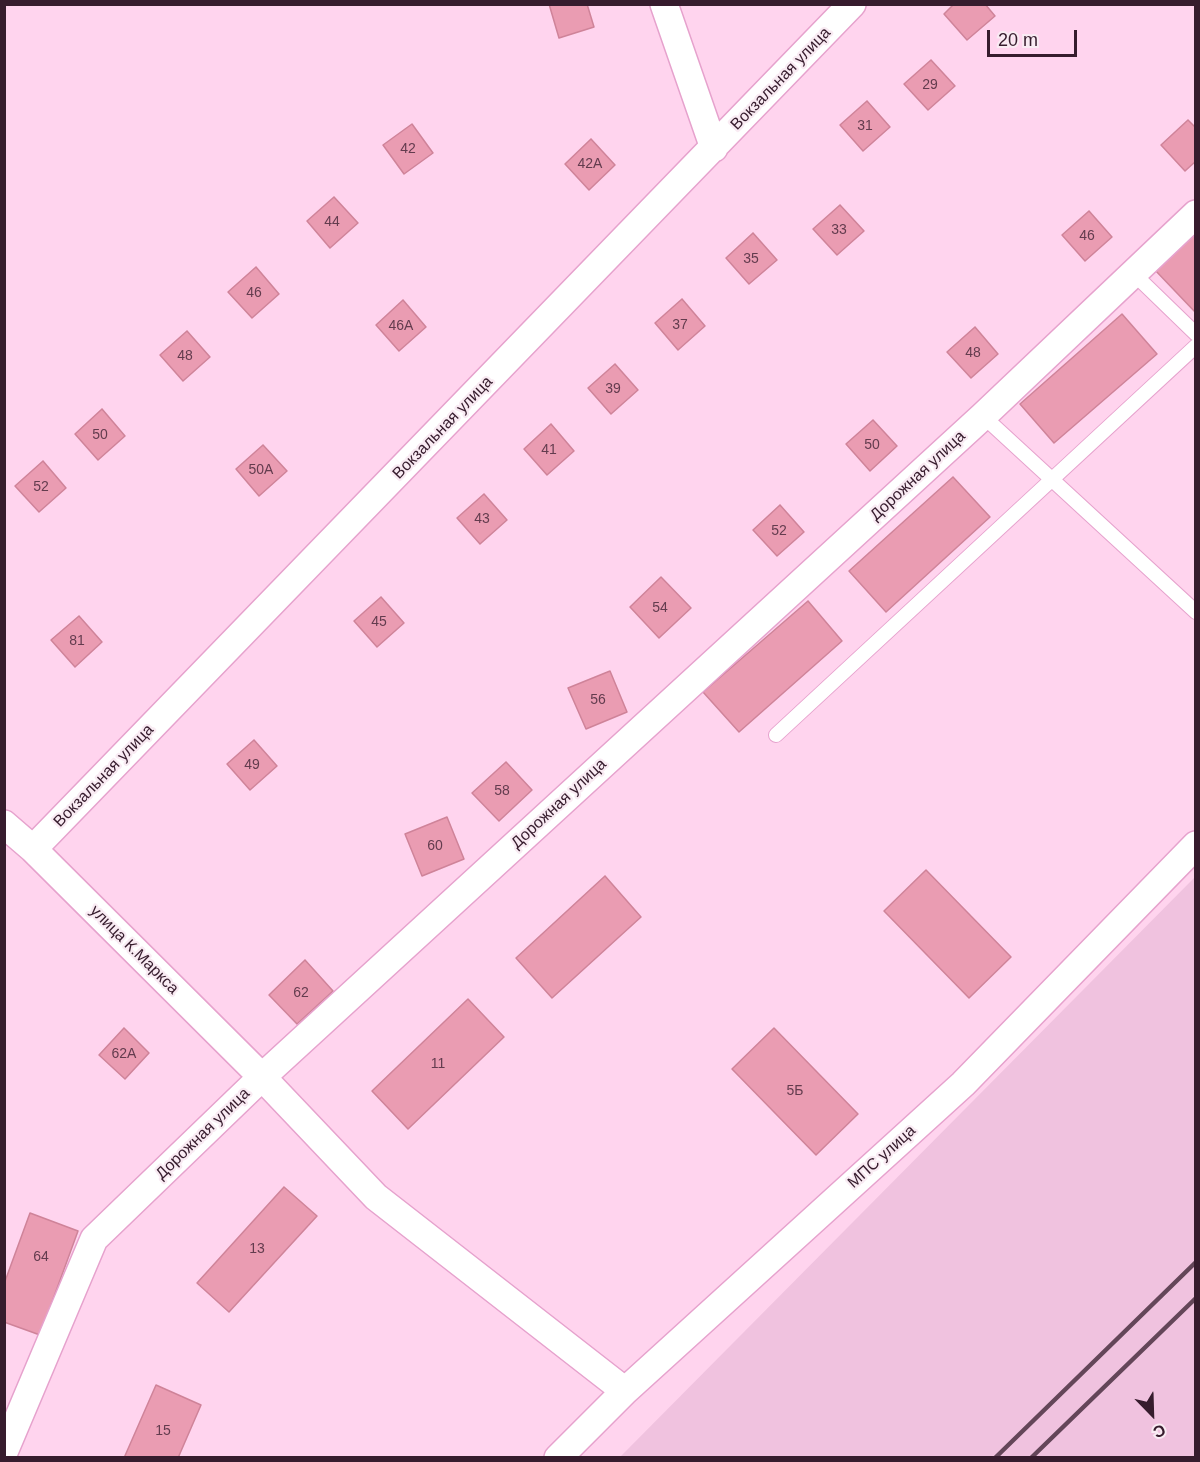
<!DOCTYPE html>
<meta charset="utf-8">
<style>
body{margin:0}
#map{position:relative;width:1200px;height:1462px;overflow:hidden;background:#ffd4ee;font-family:Helvetica,sans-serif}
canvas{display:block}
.frame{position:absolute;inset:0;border:6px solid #361c2d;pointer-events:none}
.north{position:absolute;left:1122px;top:1384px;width:60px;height:60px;-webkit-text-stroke:4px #f9ebf3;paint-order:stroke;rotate:157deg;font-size:16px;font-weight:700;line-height:24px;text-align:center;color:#361c2d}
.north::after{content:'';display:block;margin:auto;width:21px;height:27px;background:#361c2d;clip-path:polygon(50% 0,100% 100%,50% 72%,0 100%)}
.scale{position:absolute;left:987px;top:30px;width:90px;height:27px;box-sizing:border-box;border:3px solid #361c2d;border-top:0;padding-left:8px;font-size:18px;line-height:21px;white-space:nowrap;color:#361c2d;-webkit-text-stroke:4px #f9ebf3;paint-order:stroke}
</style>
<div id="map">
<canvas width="1200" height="1462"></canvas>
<div class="frame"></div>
<div class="north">С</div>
<div class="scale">20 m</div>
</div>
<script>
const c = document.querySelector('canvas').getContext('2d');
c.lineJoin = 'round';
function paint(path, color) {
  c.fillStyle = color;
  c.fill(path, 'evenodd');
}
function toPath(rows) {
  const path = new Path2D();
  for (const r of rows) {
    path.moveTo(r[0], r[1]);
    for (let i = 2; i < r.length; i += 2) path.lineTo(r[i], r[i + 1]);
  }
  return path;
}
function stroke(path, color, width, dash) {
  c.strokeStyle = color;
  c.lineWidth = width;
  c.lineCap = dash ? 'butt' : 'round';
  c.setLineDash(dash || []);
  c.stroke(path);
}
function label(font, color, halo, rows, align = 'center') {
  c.font = font + ' Helvetica,sans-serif';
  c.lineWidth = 4.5;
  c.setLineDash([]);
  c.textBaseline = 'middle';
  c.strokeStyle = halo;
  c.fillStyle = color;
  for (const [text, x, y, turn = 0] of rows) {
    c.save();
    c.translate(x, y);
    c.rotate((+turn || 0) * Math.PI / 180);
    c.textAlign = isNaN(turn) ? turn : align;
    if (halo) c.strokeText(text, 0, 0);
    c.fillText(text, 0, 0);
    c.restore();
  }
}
paint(toPath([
 [1195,877,1195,1457,620,1457]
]), '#f0c2df');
const building = toPath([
 [549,4,587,4,594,27,559,38,549,4],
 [954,4,985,4,995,16,967,40,944,14,954,4],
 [931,60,955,86,928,110,904,84,931,60],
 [867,101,890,127,863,151,840,125,867,101],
 [1188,120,1196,128,1196,161,1185,171,1161,145,1188,120],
 [412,124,433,153,404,174,383,145,412,124],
 [591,139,615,165,589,190,565,164,591,139],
 [334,197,358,223,330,248,307,221,334,197],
 [840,205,864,231,837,255,813,229,840,205],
 [1089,211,1112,237,1085,261,1062,235,1089,211],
 [1196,231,1196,313,1154,269,1196,231],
 [753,233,777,260,749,284,726,258,753,233],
 [256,267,279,294,252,318,228,292,256,267],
 [682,299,705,326,678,350,655,323,682,299],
 [403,300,426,327,399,351,376,325,403,300],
 [1122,314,1157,354,1054,443,1020,404,1122,314],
 [975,327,998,354,971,378,947,352,975,327],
 [187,331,210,357,183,381,160,355,187,331],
 [615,364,638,390,611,414,588,388,615,364],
 [102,409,125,436,98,460,75,434,102,409],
 [873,420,897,446,870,471,846,444,873,420],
 [551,424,574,451,547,475,524,449,551,424],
 [263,445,287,471,259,496,236,469,263,445],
 [43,461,66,488,39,512,15,486,43,461],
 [953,477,990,517,886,612,849,571,953,477],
 [484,494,507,520,480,544,457,518,484,494],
 [780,505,804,532,777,556,753,530,780,505],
 [661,577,691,608,659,638,630,607,661,577],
 [381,597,404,623,377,647,354,621,381,597],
 [808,601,842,641,739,732,703,692,808,601],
 [79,616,102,642,75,667,51,640,79,616],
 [610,671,627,712,586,729,568,688,610,671],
 [254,740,277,766,250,790,227,764,254,740],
 [506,762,532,790,499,821,472,793,506,762],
 [447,817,464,859,422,876,405,834,447,817],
 [926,870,1011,957,969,998,884,911,926,870],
 [605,876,641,917,552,998,516,958,605,876],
 [305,960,333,991,297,1024,269,995,305,960],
 [468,999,504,1037,408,1129,372,1091,468,999],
 [124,1028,149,1053,125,1079,99,1055,124,1028],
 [774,1028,858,1114,816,1155,732,1069,774,1028],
 [284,1187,317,1216,229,1312,197,1283,284,1187],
 [30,1213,78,1231,40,1335,4,1322,4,1284,30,1213],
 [156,1385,201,1405,178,1458,124,1458,156,1385]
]);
paint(building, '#ea9cb2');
stroke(building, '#cf8399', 1.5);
const lane = toPath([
 [1133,273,1196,334],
 [983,416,1196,612],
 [776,735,1196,346]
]);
const street = toPath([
 [664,4,714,148],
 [4,824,33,849,262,1077,376,1197,625,1391],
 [33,849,852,4],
 [4,1452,94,1239,262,1077,983,416,1196,214],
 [558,1458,625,1391,963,1084,1196,845]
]);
stroke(lane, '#e6a2cd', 16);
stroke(street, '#e6a2cd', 30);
stroke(lane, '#fff', 14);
stroke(street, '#fff', 27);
stroke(toPath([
 [995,1458,1196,1262],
 [1031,1458,1196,1298]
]), '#644659', 4.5);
label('14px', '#633c4e', null, [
 ["29",930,85],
 ["31",865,126],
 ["42",408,149],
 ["42А",590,164],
 ["44",332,222],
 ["33",839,230],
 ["46",1087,236],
 ["35",751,259],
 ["46",254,293],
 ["37",680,325],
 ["46А",401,326],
 ["48",973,353],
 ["48",185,356],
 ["39",613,389],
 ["50",100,435],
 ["50",872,445],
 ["41",549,450],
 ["50А",261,470],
 ["52",41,487],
 ["43",482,519],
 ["52",779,531],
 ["54",660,608],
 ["45",379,622],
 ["81",77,641],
 ["56",598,700],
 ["49",252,765],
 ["58",502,791],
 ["60",435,846],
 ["62",301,993],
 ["62А",124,1054],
 ["11",438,1064],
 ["5Б",795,1091],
 ["13",257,1249],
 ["64",41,1257],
 ["15",163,1431]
]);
label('16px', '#361c2d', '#f9ebf3', [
 ["Вокзальная улица",781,79,-46],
 ["Вокзальная улица",443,428,-46],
 ["Дорожная улица",918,476,-43],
 ["Вокзальная улица",104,776,-46],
 ["Дорожная улица",559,804,-43],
 ["улица К.Маркса",134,950,45],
 ["Дорожная улица",203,1134,-44],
 ["МПС улица",882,1157,-42]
]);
</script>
